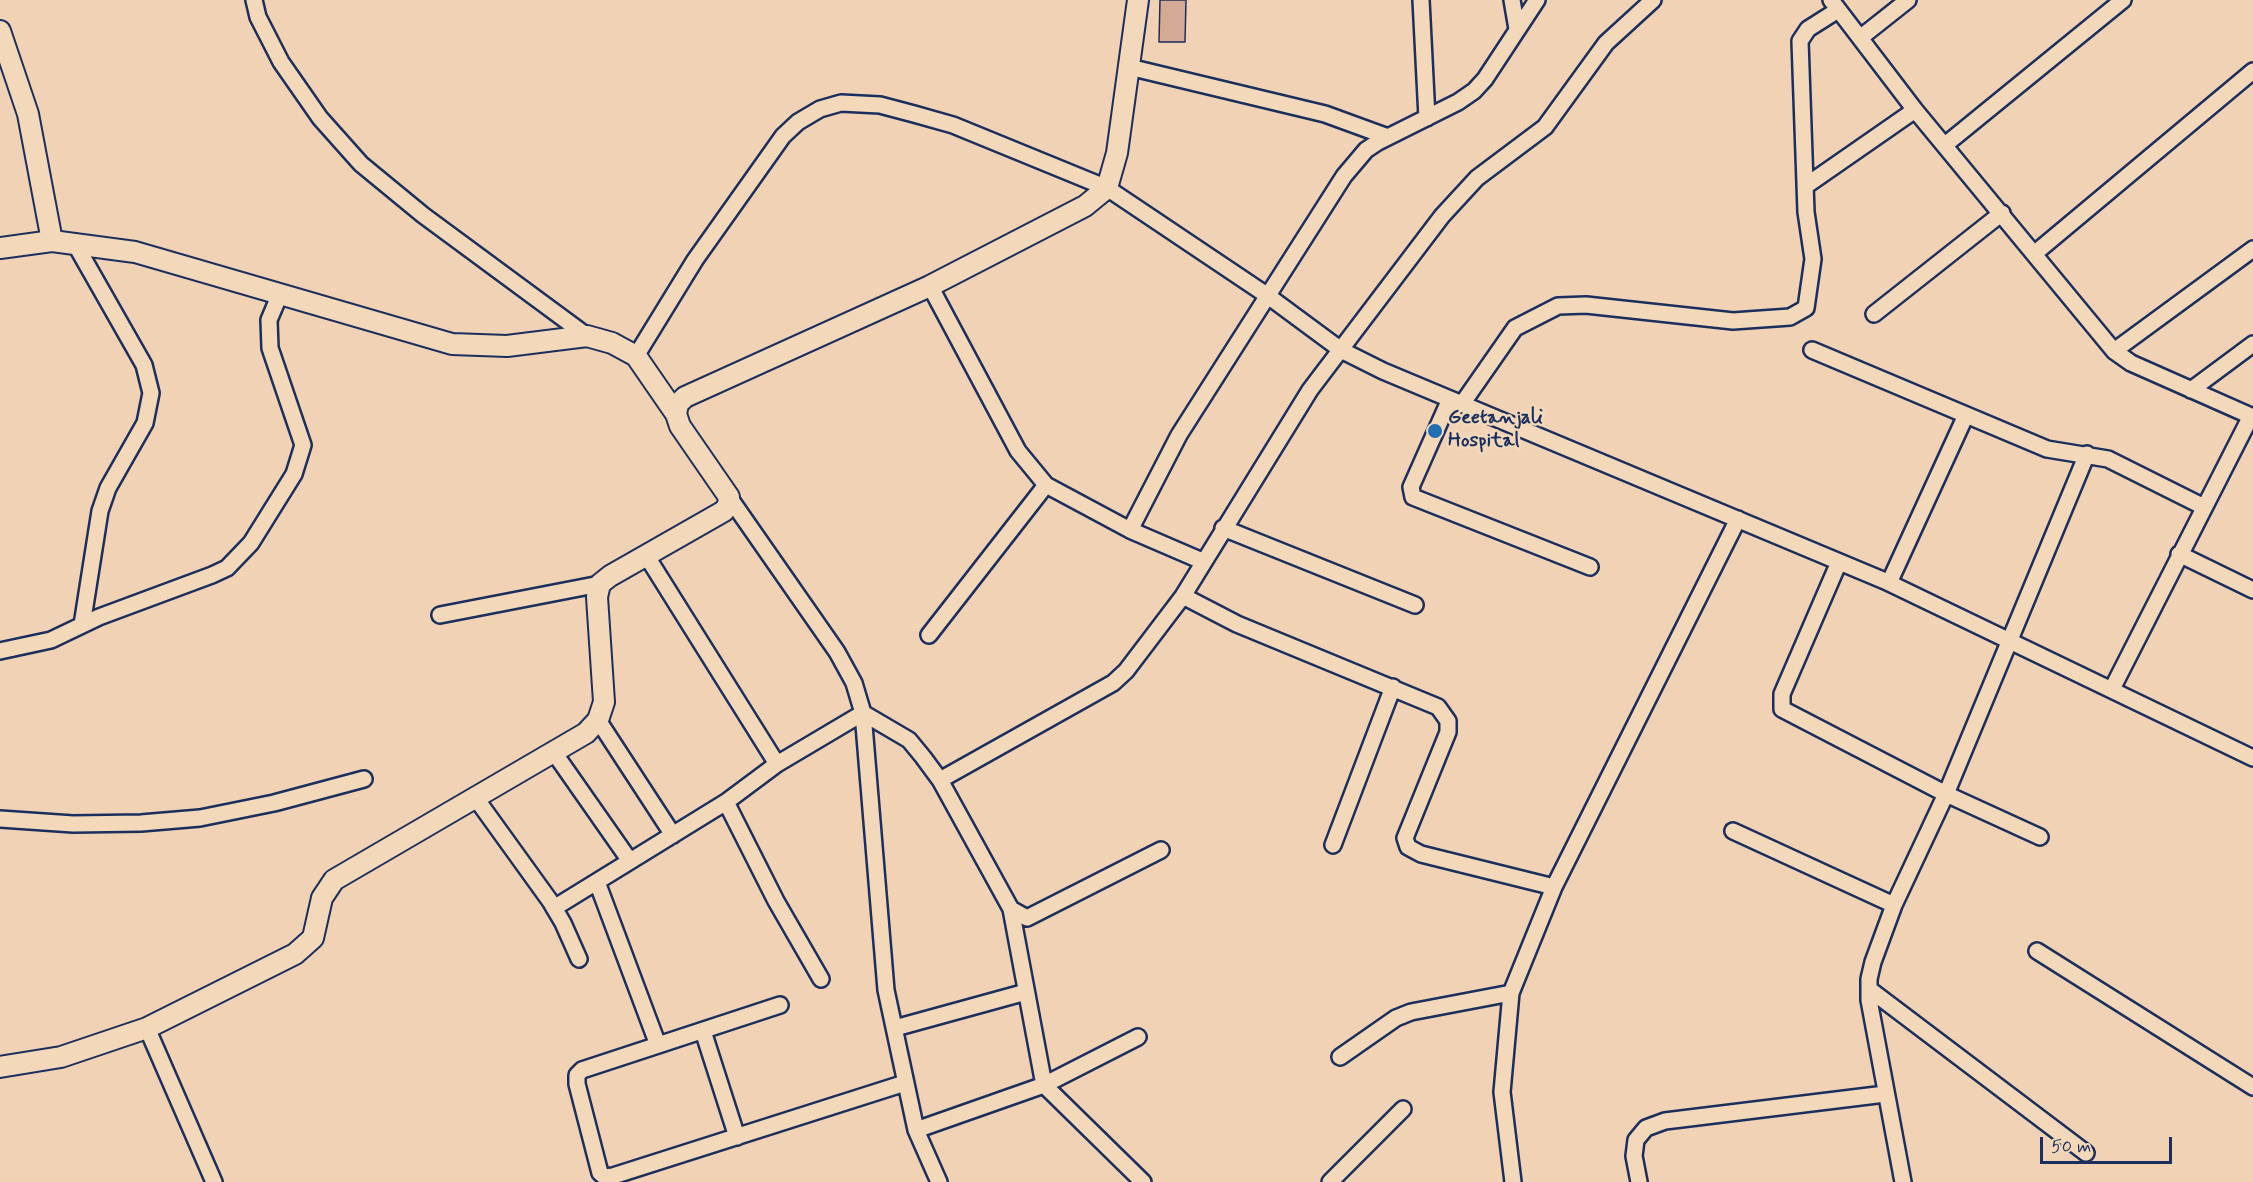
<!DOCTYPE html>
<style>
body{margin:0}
#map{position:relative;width:2253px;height:1182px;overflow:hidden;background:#f1d2b4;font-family:Mynerve,sans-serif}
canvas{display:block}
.scale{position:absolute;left:2040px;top:1137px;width:132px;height:27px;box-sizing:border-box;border:3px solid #1b2f5e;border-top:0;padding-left:8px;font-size:18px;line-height:21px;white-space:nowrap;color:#1b2f5e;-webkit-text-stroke:4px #f3d9ba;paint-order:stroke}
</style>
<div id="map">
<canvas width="2253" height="1182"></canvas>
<div class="scale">50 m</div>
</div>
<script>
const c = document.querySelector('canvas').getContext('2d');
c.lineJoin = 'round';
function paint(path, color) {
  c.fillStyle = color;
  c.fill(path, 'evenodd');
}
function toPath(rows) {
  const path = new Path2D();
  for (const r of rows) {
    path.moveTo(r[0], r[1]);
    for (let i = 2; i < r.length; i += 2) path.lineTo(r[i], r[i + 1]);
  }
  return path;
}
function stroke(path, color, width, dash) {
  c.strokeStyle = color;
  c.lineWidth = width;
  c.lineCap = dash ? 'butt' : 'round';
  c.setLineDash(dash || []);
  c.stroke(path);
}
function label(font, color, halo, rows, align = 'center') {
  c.font = font + ' Mynerve,sans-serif';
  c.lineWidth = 5;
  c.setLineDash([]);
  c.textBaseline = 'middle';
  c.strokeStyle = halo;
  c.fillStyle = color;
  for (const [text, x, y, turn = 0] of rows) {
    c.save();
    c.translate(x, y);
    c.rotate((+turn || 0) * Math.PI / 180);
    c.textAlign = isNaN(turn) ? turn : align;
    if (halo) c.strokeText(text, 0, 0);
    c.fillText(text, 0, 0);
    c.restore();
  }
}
const building = toPath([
 [1160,0,1186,0,1185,42,1159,42,1160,0]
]);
paint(building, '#d5aa95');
stroke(building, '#1b2f5e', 1.5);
const minor = toPath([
 [254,0,258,17,281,62,320,118,361,164,423,215,587,336],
 [1421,0,1427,118],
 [1512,0,1517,29],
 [1831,0,1915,110,2114,351,2131,363,2253,417],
 [1860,38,1908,0],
 [1129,67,1325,114,1388,137],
 [1945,145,2123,0],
 [1807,185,1915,110],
 [74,242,144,365,151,393,145,423,108,488,100,511,82,625],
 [2034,254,2253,71],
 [930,286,1018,451,1046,485,1130,530,1202,561],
 [1874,314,2002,213],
 [1812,350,2047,449,2108,459,2204,507],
 [2114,351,2253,249],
 [636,356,695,260,783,136,798,122,820,109,841,103,880,105,914,114,953,125,1107,188,1268,296,1341,350,1383,371,1885,581,2253,758],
 [2191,390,2253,344],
 [1450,399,1411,487,1413,497,1590,567],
 [1462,404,1515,328,1558,306,1586,305,1733,321,1790,317,1806,308,1813,259,1806,212,1800,41,1808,29,1838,10],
 [729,497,837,652,854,683,863,713,886,990,916,1130,939,1182],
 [1223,528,1415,605],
 [1130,530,1179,435,1344,176,1366,150,1378,142,1458,102,1474,91,1485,79,1537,0],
 [2179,554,2253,590],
 [646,555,777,764],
 [1839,562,1782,694,1782,709,1946,794,2040,837],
 [1889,583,1966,415],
 [1183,596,1237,624,1438,707,1448,721,1448,732,1405,838,1408,847,1421,854,1554,887],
 [440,615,600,584],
 [929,635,1046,485],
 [0,651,51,640,99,617,212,575,227,568,251,543,294,474,303,445,270,348,269,320,280,294],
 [2112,689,2251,416],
 [598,720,673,835],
 [553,751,630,861],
 [940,780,1113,683,1126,671,1183,596,1310,390,1442,216,1477,178,1545,127,1606,43,1653,0],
 [475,797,550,901,563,923,579,959],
 [726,802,776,901,821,979],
 [0,819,73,824,141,823,200,818,274,803,364,779],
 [1733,831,1894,905],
 [1333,845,1393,687],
 [597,882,658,1045],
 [554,908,726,802,777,764,863,713,909,740,923,757,940,780,1011,909,1044,1085,1143,1182],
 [1011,909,1027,918,1161,850],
 [2037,951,2253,1087],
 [1869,989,2086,1153],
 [780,1005,582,1070,577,1075,577,1084,600,1173,605,1177,613,1176,905,1083],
 [147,1028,214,1182],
 [895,1028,1026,992],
 [703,1031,737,1137],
 [1340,1057,1396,1018,1411,1012,1511,993],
 [916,1130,1044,1085,1138,1037],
 [1330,1182,1403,1109],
 [1513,1182,1502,1092,1511,993,1554,887,1738,519],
 [1639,1182,1634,1156,1636,1140,1646,1128,1665,1121,1885,1094],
 [1903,1182,1869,1000,1869,979,1873,962,1894,905,1946,794,2087,454]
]);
const tertiary = toPath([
 [0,31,28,114,52,241],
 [0,248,52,241,135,252,452,344,507,346,587,336,612,343,636,356,676,414],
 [0,1067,61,1057,147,1028,295,954,313,938,322,898,334,880,586,733,598,720,604,702,597,597,600,584,610,576,724,511,728,505,729,497,680,426,676,414,678,404,685,397,930,286,1085,206,1107,188,1117,153,1138,0]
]);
stroke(minor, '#1b2f5e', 20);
stroke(tertiary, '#1b2f5e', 24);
stroke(minor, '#f3d9ba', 15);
stroke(tertiary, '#f3d9ba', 20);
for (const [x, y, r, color] of [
 [1435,431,8,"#1f6fb2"]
]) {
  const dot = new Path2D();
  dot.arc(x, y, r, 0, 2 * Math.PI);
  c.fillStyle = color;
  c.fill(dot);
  stroke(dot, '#f3d9ba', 2);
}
label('bold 20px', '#1b2f5e', '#f3d9ba', [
 ["Geetanjali",1448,419],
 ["Hospital",1448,442]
], 'left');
</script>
